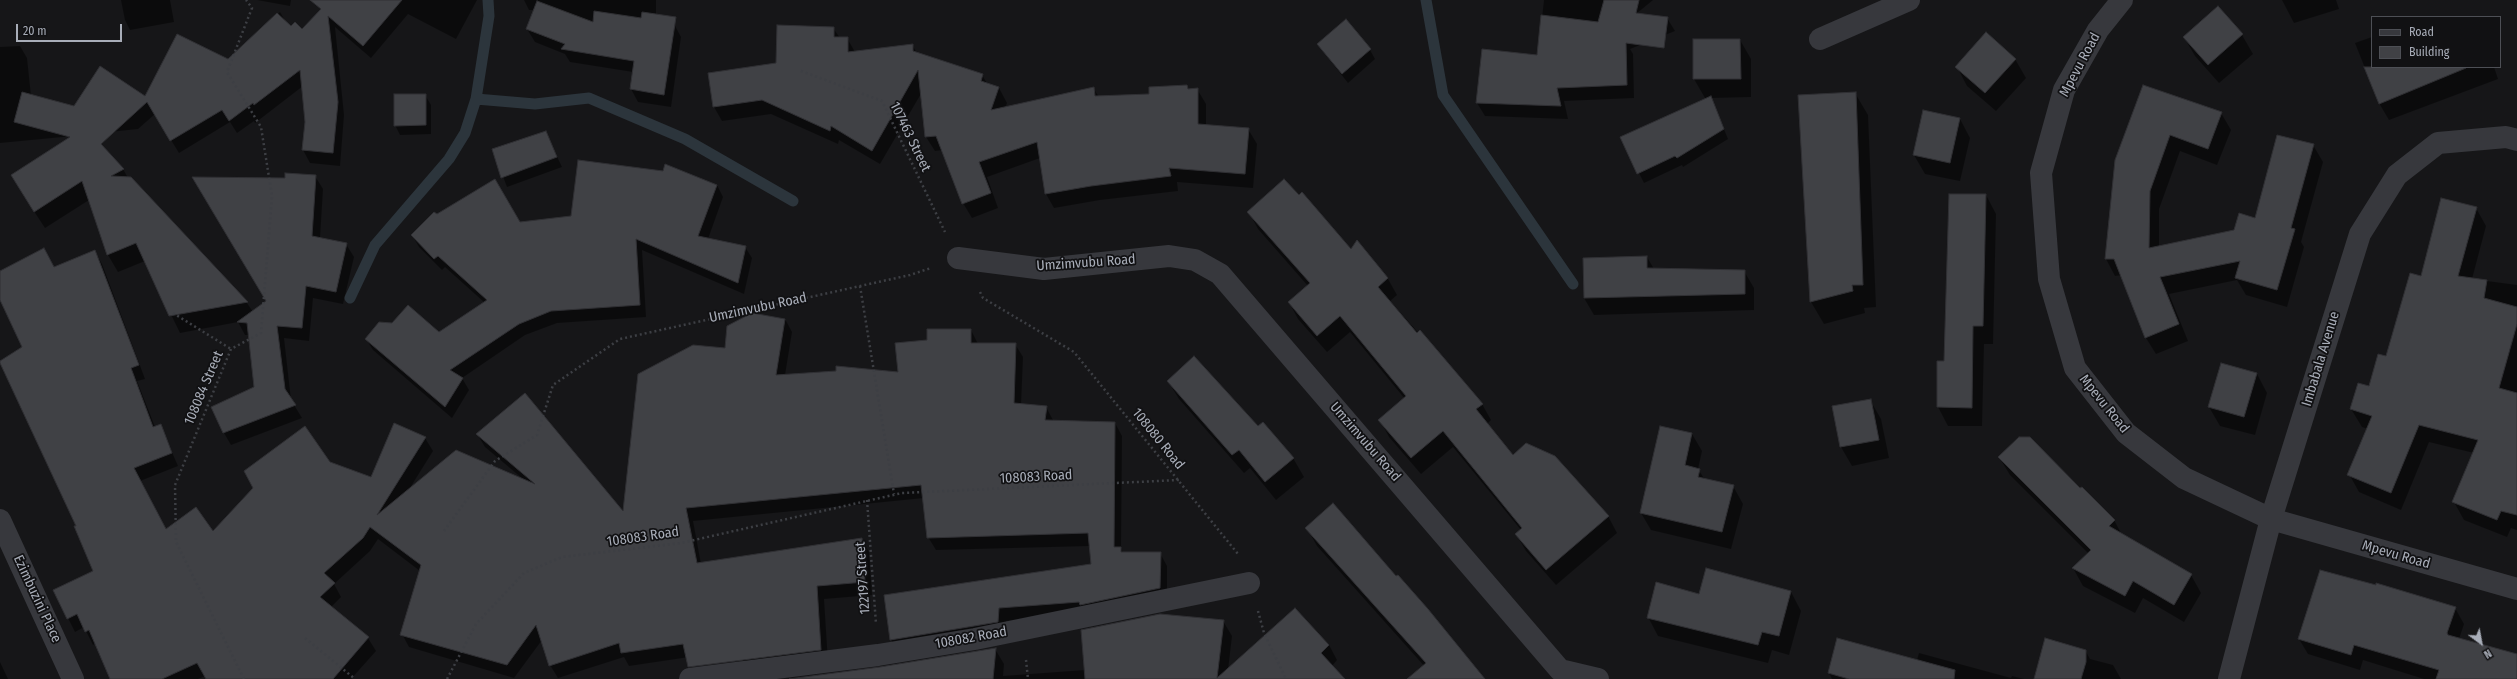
<!DOCTYPE html>
<style>
body{margin:0}
#map{position:relative;width:2517px;height:679px;overflow:hidden;background:#161618;font-family:"Fira Sans Condensed",sans-serif}
canvas{display:block}
.legend{position:absolute;left:2371px;top:16px;width:130px;height:52px;box-sizing:border-box;background:#111113;border:1px solid #4d4f55;margin:0;padding:5px 7px;list-style:none;font-size:12px;color:#a8adb8}
.legend li{display:flex;align-items:center;gap:8px;height:20px}
.legend b{width:20px;border:1px solid #4d4f55}
.north{position:absolute;left:2461px;top:623px;width:40px;height:40px;-webkit-text-stroke:3px #111113;paint-order:stroke;rotate:148deg;font-size:11px;font-weight:700;line-height:16px;text-align:center;color:#a8adb8}
.north::after{content:'';display:block;margin:auto;width:14px;height:18px;background:#a8adb8;clip-path:polygon(50% 0,100% 100%,50% 72%,0 100%)}
.scale{position:absolute;left:16px;top:24px;width:106px;height:18px;box-sizing:border-box;border:2px solid #a8adb8;border-top:0;padding-left:5px;font-size:12px;line-height:14px;white-space:nowrap;color:#a8adb8;-webkit-text-stroke:3px #111113;paint-order:stroke}
</style>
<div id="map">
<canvas width="2517" height="679"></canvas>
<ul class="legend">
<li><b style="height:5px;background:#37383d"></b>Road</li>
<li><b style="height:11px;background:#404145"></b>Building</li>
</ul>
<div class="north">N</div>
<div class="scale">20 m</div>
</div>
<script>
const c = document.querySelector('canvas').getContext('2d');
c.lineJoin = 'round';
function paint(path, color) {
  c.fillStyle = color;
  c.fill(path, 'evenodd');
}
function toPath(rows) {
  const path = new Path2D();
  for (const r of rows) {
    path.moveTo(r[0], r[1]);
    for (let i = 2; i < r.length; i += 2) path.lineTo(r[i], r[i + 1]);
  }
  return path;
}
function stroke(path, color, width, dash) {
  c.strokeStyle = color;
  c.lineWidth = width;
  c.lineCap = dash ? 'butt' : 'round';
  c.setLineDash(dash || []);
  c.stroke(path);
}
function label(font, color, halo, rows, align = 'center') {
  c.font = font + ' "Fira Sans Condensed",sans-serif';
  c.lineWidth = 3.5;
  c.setLineDash([]);
  c.textBaseline = 'middle';
  c.strokeStyle = halo;
  c.fillStyle = color;
  for (const [text, x, y, turn = 0] of rows) {
    c.save();
    c.translate(x, y);
    c.rotate((+turn || 0) * Math.PI / 180);
    c.textAlign = isNaN(turn) ? turn : align;
    if (halo) c.strokeText(text, 0, 0);
    c.fillText(text, 0, 0);
    c.restore();
  }
}
paint(toPath([
 [121,0,170,0,174,22,130,30,125,20],
 [257,0,291,0,290,6],
 [331,0,477,0,456,39,408,14,371,58,335,27,344,115,340,166,310,163,303,150,306,122,303,86,255,123,254,121,237,133,230,122,179,153,155,114,138,129,90,134,123,169,128,178,131,178,247,303,253,312,267,301,286,179,315,176,323,189,320,238,346,244,354,257,343,304,313,298,309,341,284,338,291,400,302,418,231,445,224,433,255,387,249,335,245,335,238,322,180,333,145,261,118,272,108,255,89,200,45,228,22,193,73,136,0,143,0,47,20,46,27,58,31,96,74,107,146,97,228,61,280,12,287,24,283,51],
 [524,0,656,0,656,15,674,24,681,37,671,107,638,102,631,89,633,72,570,62,565,54,535,42,527,29,534,10,529,10],
 [1544,0,1653,0,1636,14,1667,18,1675,31,1630,49,1633,54,1634,98,1564,101,1568,119,1485,116,1477,103,1483,51,1538,56],
 [2282,0,2336,0,2339,9,2294,23],
 [833,28,840,38,847,38,855,52,912,45,917,53,982,75,988,85,999,88,1007,103,1005,108,1093,88,1099,97,1150,95,1187,86,1189,90,1197,89,1206,104,1206,126,1248,129,1257,144,1253,188,1177,182,1178,191,1100,200,1054,208,1046,194,1040,158,987,177,998,208,972,218,963,203,942,150,935,151,926,137,922,92,880,164,839,140,838,144,771,114,722,121,714,107,709,74,777,64],
 [2242,35,2253,54,2219,83,2195,56,2184,37],
 [2372,37,2372,67,2494,67,2498,79,2389,120,2379,103,2355,43],
 [1740,40,1751,59,1751,97,1711,98,1728,139,1683,167,1682,165,1644,183,1621,137,1710,98,1705,98,1694,79],
 [1318,45,1370,50,1375,59,1348,83],
 [2015,59,2026,78,1996,111,1967,86,1957,67],
 [2143,86,2221,113,2231,130,2217,165,2180,151,2159,209,2159,247,2235,231,2256,219,2313,145,2323,162,2301,242,2304,247,2287,307,2246,295,2237,280,2169,294,2188,341,2156,354,2146,338,2122,275,2115,276,2106,259],
 [1855,93,1868,115,1876,307,1864,308,1865,313,1824,324,1811,302,1799,95],
 [425,95,431,105,431,134,400,135,395,125],
 [1960,119,1970,138,1960,181,1925,174,1914,155],
 [545,132,562,167,507,187,493,150],
 [717,185,723,197,708,239,745,247,752,258,744,294,642,250,646,317,557,323,525,335,462,378,469,390,452,418,373,350,366,339,439,333,485,303,445,267,442,270,419,247,412,235,437,215,520,223,572,217],
 [1986,195,1996,214,1993,344,1984,344,1982,426,1948,426,1938,407,1945,362],
 [2476,208,2486,226,2472,279,2517,285,2517,530,2511,528,2507,537,2464,520,2454,502,2474,453,2429,442,2401,510,2359,492,2349,474,2368,429,2362,427,2351,409,2369,387,2386,357,2421,277],
 [1249,212,1351,250,1357,242,1388,279,1397,295,1390,301,1482,404,1491,420,1487,424,1513,457,1608,516,1617,533,1556,585,1526,551,1516,534,1521,530,1453,447,1421,474,1389,437,1380,420,1405,399,1350,332,1327,352,1298,319,1289,302,1308,286,1258,229],
 [95,252,102,264,145,379,137,381,155,427,160,425,178,466,140,481,166,530,213,533,329,463,372,478,425,438,433,451,408,491,523,479,485,447,477,434,624,513,726,350,785,319,792,332,785,375,899,373,928,341,971,330,978,344,1015,344,1023,357,1021,405,1046,407,1054,422,1115,423,1122,436,1121,548,1123,553,1160,553,1167,566,1167,601,1086,614,1006,621,1005,634,899,653,891,640,885,596,1092,565,1090,546,936,550,928,537,924,498,693,521,701,564,861,539,869,552,872,595,824,599,828,662,750,672,742,659,716,653,629,666,624,657,558,678,550,665,542,640,514,678,409,647,402,634,420,571,378,539,370,551,334,584,341,597,331,607,368,638,376,651,351,679,207,679,205,676,198,679,111,679,96,643,93,645,84,627,75,632,54,590,94,571,77,526,24,348,0,298,0,272,54,268],
 [1647,257,1654,269,1744,271,1754,288,1754,310,1594,315,1584,298],
 [2257,374,2267,393,2255,435,2220,426,2209,407],
 [1168,381,1257,428,1293,458,1304,477,1276,500,1250,468,1244,473,1179,399],
 [1870,400,1881,419,1889,458,1852,466,1841,447,1833,407],
 [1661,427,1692,434,1702,451,1698,469,1705,480,1733,486,1743,504,1731,549,1651,530,1641,513],
 [1999,457,2080,490,2114,520,2122,535,2191,575,2201,593,2184,622,2143,598,2135,613,2083,586,2073,568,2088,553,2010,475],
 [1307,528,1484,679,1432,679,1426,668,1317,546],
 [2377,586,2455,608,2464,624,2459,639,2517,655,2517,679,2424,679,2363,660,2360,670,2308,654,2299,639],
 [1791,592,1801,611,1789,655,1772,650,1768,663,1658,636,1648,617,1699,595],
 [1223,621,1232,636,1228,670,1329,645,1337,660,1332,666,1344,679,797,679,880,668,995,649,1004,664,1003,676,1085,670],
 [2085,650,2090,659,2113,665,2121,679,2035,679],
 [1919,653,2011,678,2012,676,2024,679,1832,679,1829,673,1917,660],
 [0,662,8,679,0,679]
]), '#0007');
stroke(toPath([
 [1426,0,1443,95,1573,284],
 [476,99,535,104,589,98,685,139,793,201],
 [350,298,375,245,449,159,465,133,476,99,489,16,488,0]
]), '#2c353c', 11);
const building = toPath([
 [310,0,402,0,363,46,328,16,338,102,333,153,302,150,305,122,300,70,254,105,253,103,229,121,222,110,170,141,147,102,101,144,124,169,111,176,131,177,248,302,169,316,136,243,107,255,82,181,34,212,11,175,70,137,14,122,22,92,74,106,100,66,145,96,177,34,228,59,277,13,291,26,295,22,302,29,321,9,310,0],
 [1604,0,1639,0,1636,13,1668,17,1664,48,1626,43,1627,85,1557,88,1561,106,1476,103,1482,49,1537,55,1541,15,1598,22,1604,0],
 [537,1,593,22,594,11,641,18,642,12,676,17,664,95,630,89,634,61,561,49,565,44,526,29,537,1],
 [2218,6,2243,34,2208,65,2183,37,2218,6],
 [1346,19,1371,49,1342,74,1317,44,1346,19],
 [777,25,834,27,834,37,848,37,848,52,913,44,913,51,983,74,981,81,999,87,991,110,1094,87,1095,96,1149,94,1149,87,1187,85,1188,89,1198,88,1198,124,1249,128,1245,174,1169,168,1171,176,1091,186,1045,194,1037,142,979,162,991,193,962,204,936,136,925,137,918,70,872,151,831,126,830,131,762,100,713,107,708,73,776,63,777,25],
 [1986,32,2016,59,1985,93,1955,67,1986,32],
 [1693,39,1740,39,1741,79,1693,79,1693,39],
 [2364,67,2466,67,2466,68,2379,104,2364,67],
 [2143,85,2222,112,2208,149,2170,135,2150,191,2149,248,2234,230,2239,213,2255,218,2277,135,2314,144,2291,228,2295,229,2277,290,2235,278,2240,261,2160,277,2179,324,2145,338,2114,259,2105,259,2115,160,2143,85],
 [1856,92,1863,285,1852,285,1853,291,1810,302,1798,95,1856,92],
 [394,94,426,94,426,125,394,126,394,94],
 [1711,96,1724,129,1677,158,1675,156,1637,174,1620,137,1711,96],
 [1923,110,1960,118,1950,163,1913,155,1923,110],
 [546,131,557,157,501,178,492,149,546,131],
 [578,160,663,171,665,164,717,185,698,236,746,246,738,283,636,239,640,305,551,311,519,324,450,370,463,378,445,407,365,339,379,322,392,323,408,305,439,332,487,300,438,256,434,259,411,235,434,212,437,214,495,179,520,222,571,216,578,160],
 [285,173,316,175,312,236,347,243,336,292,306,286,302,328,277,326,285,389,296,405,223,433,211,407,254,387,247,323,237,322,266,301,192,177,285,178,285,173],
 [1284,179,1299,195,1302,192,1351,249,1357,240,1388,278,1378,287,1417,333,1420,330,1483,404,1476,409,1513,455,1526,443,1555,456,1609,516,1546,570,1515,534,1522,528,1443,431,1411,458,1378,420,1406,396,1340,316,1317,336,1288,302,1310,283,1247,212,1284,179],
 [1949,194,1986,194,1983,326,1973,326,1972,408,1937,407,1937,361,1944,361,1949,194],
 [2441,198,2477,207,2458,276,2487,280,2484,298,2517,307,2517,324,2499,388,2517,393,2517,515,2501,511,2497,520,2452,502,2478,440,2419,425,2391,493,2347,475,2372,416,2350,409,2358,383,2369,386,2378,354,2386,356,2410,273,2421,276,2441,198],
 [44,248,54,267,95,250,139,365,131,368,153,427,161,424,172,453,134,468,166,529,196,507,213,531,253,488,244,471,305,426,330,462,371,477,394,423,426,437,377,515,456,450,535,484,476,434,525,393,623,511,638,374,693,345,725,348,727,326,752,313,785,319,776,375,836,371,836,366,898,372,895,343,927,340,927,329,971,329,971,343,1016,343,1014,403,1047,406,1045,420,1115,422,1114,547,1121,547,1121,552,1161,552,1160,588,1080,605,1079,602,999,608,998,622,890,640,884,595,1091,564,1088,533,927,538,921,485,686,508,697,563,862,538,865,582,817,586,821,650,688,667,683,644,621,653,619,643,549,666,536,625,507,665,400,635,421,565,370,527,363,538,324,573,335,583,320,597,369,637,333,679,206,679,197,663,162,679,110,679,89,630,85,632,77,614,67,619,53,590,93,571,74,526,76,526,0,363,0,361,22,347,0,300,0,271,44,248],
 [1647,256,1647,268,1745,270,1745,294,1584,298,1583,258,1647,256],
 [1194,356,1258,426,1263,422,1294,458,1265,482,1239,450,1232,455,1167,381,1194,356],
 [2221,363,2257,373,2244,417,2208,407,2221,363],
 [1871,399,1879,440,1840,447,1832,406,1871,399],
 [1660,426,1692,433,1685,465,1700,469,1698,477,1734,485,1722,532,1640,513,1660,426],
 [2019,437,2030,437,2080,488,2082,487,2115,520,2109,526,2192,574,2174,605,2133,581,2125,596,2072,568,2091,550,1998,457,2019,437],
 [1333,503,1396,576,1398,575,1428,609,1485,679,1407,679,1426,663,1305,528,1333,503],
 [1706,568,1791,591,1779,636,1762,632,1758,645,1647,618,1656,582,1699,594,1706,568],
 [2320,570,2376,585,2376,583,2456,607,2447,633,2448,635,2517,654,2517,679,2436,679,2439,670,2354,645,2351,655,2298,639,2320,570],
 [1295,608,1329,645,1321,653,1345,679,1085,679,1081,630,1160,614,1224,620,1217,678,1295,608],
 [1837,638,1955,670,1954,679,1849,679,1828,673,1837,638],
 [2045,638,2086,650,2086,662,2081,679,2034,679,2045,638],
 [996,648,993,679,789,679,880,667,996,648]
]);
paint(building, '#404145');
stroke(building, '#303034', 1);
stroke(toPath([
 [801,71,882,101,945,232],
 [860,286,894,494],
 [980,292,983,298,1074,352,1238,554],
 [173,313,231,349],
 [867,500,876,624],
 [444,531,495,461,537,435,553,385,620,339,910,275,931,268],
 [1258,611,1264,633,1286,679],
 [305,638,355,679],
 [1026,660,1028,679],
 [244,679,176,542,175,485,231,349,261,333,272,196,261,127,227,72,252,8,246,0],
 [447,679,476,624,524,573,562,557,681,543,902,493,1179,480]
]), '#3d3f44', 2.5, [2, 3]);
stroke(toPath([
 [2122,0,2098,30,2064,90,2041,173,2049,279,2075,368,2126,433,2184,478,2271,519,2517,589],
 [1820,39,1909,0],
 [958,258,1044,269,1169,256,1195,260,1220,274,1560,670,1598,679],
 [0,520,73,679],
 [690,679,878,655,975,639,1249,583],
 [2229,679,2271,519,2360,234,2397,175,2438,143,2506,137,2517,140]
]), '#37383d', 22);
label('14px', '#a8adb8', '#111113', [
 ["Mpevu Road",2080,65,-62],
 ["107463 Street",910,137,64],
 ["Umzimvubu Road",1086,263,-4],
 ["Umzimvubu Road",758,308,-12],
 ["Imbabala Avenue",2321,359,-73],
 ["108084 Street",204,388,-67],
 ["Mpevu Road",2104,404,51],
 ["108080 Road",1158,439,51],
 ["Umzimvubu Road",1365,442,49],
 ["108083 Road",1036,477,-3],
 ["108083 Road",643,537,-8],
 ["Mpevu Road",2396,555,16],
 ["122197 Street",863,578,-94],
 ["Ezimbuzini Place",37,599,65],
 ["108082 Road",971,638,-10]
]);
</script>
